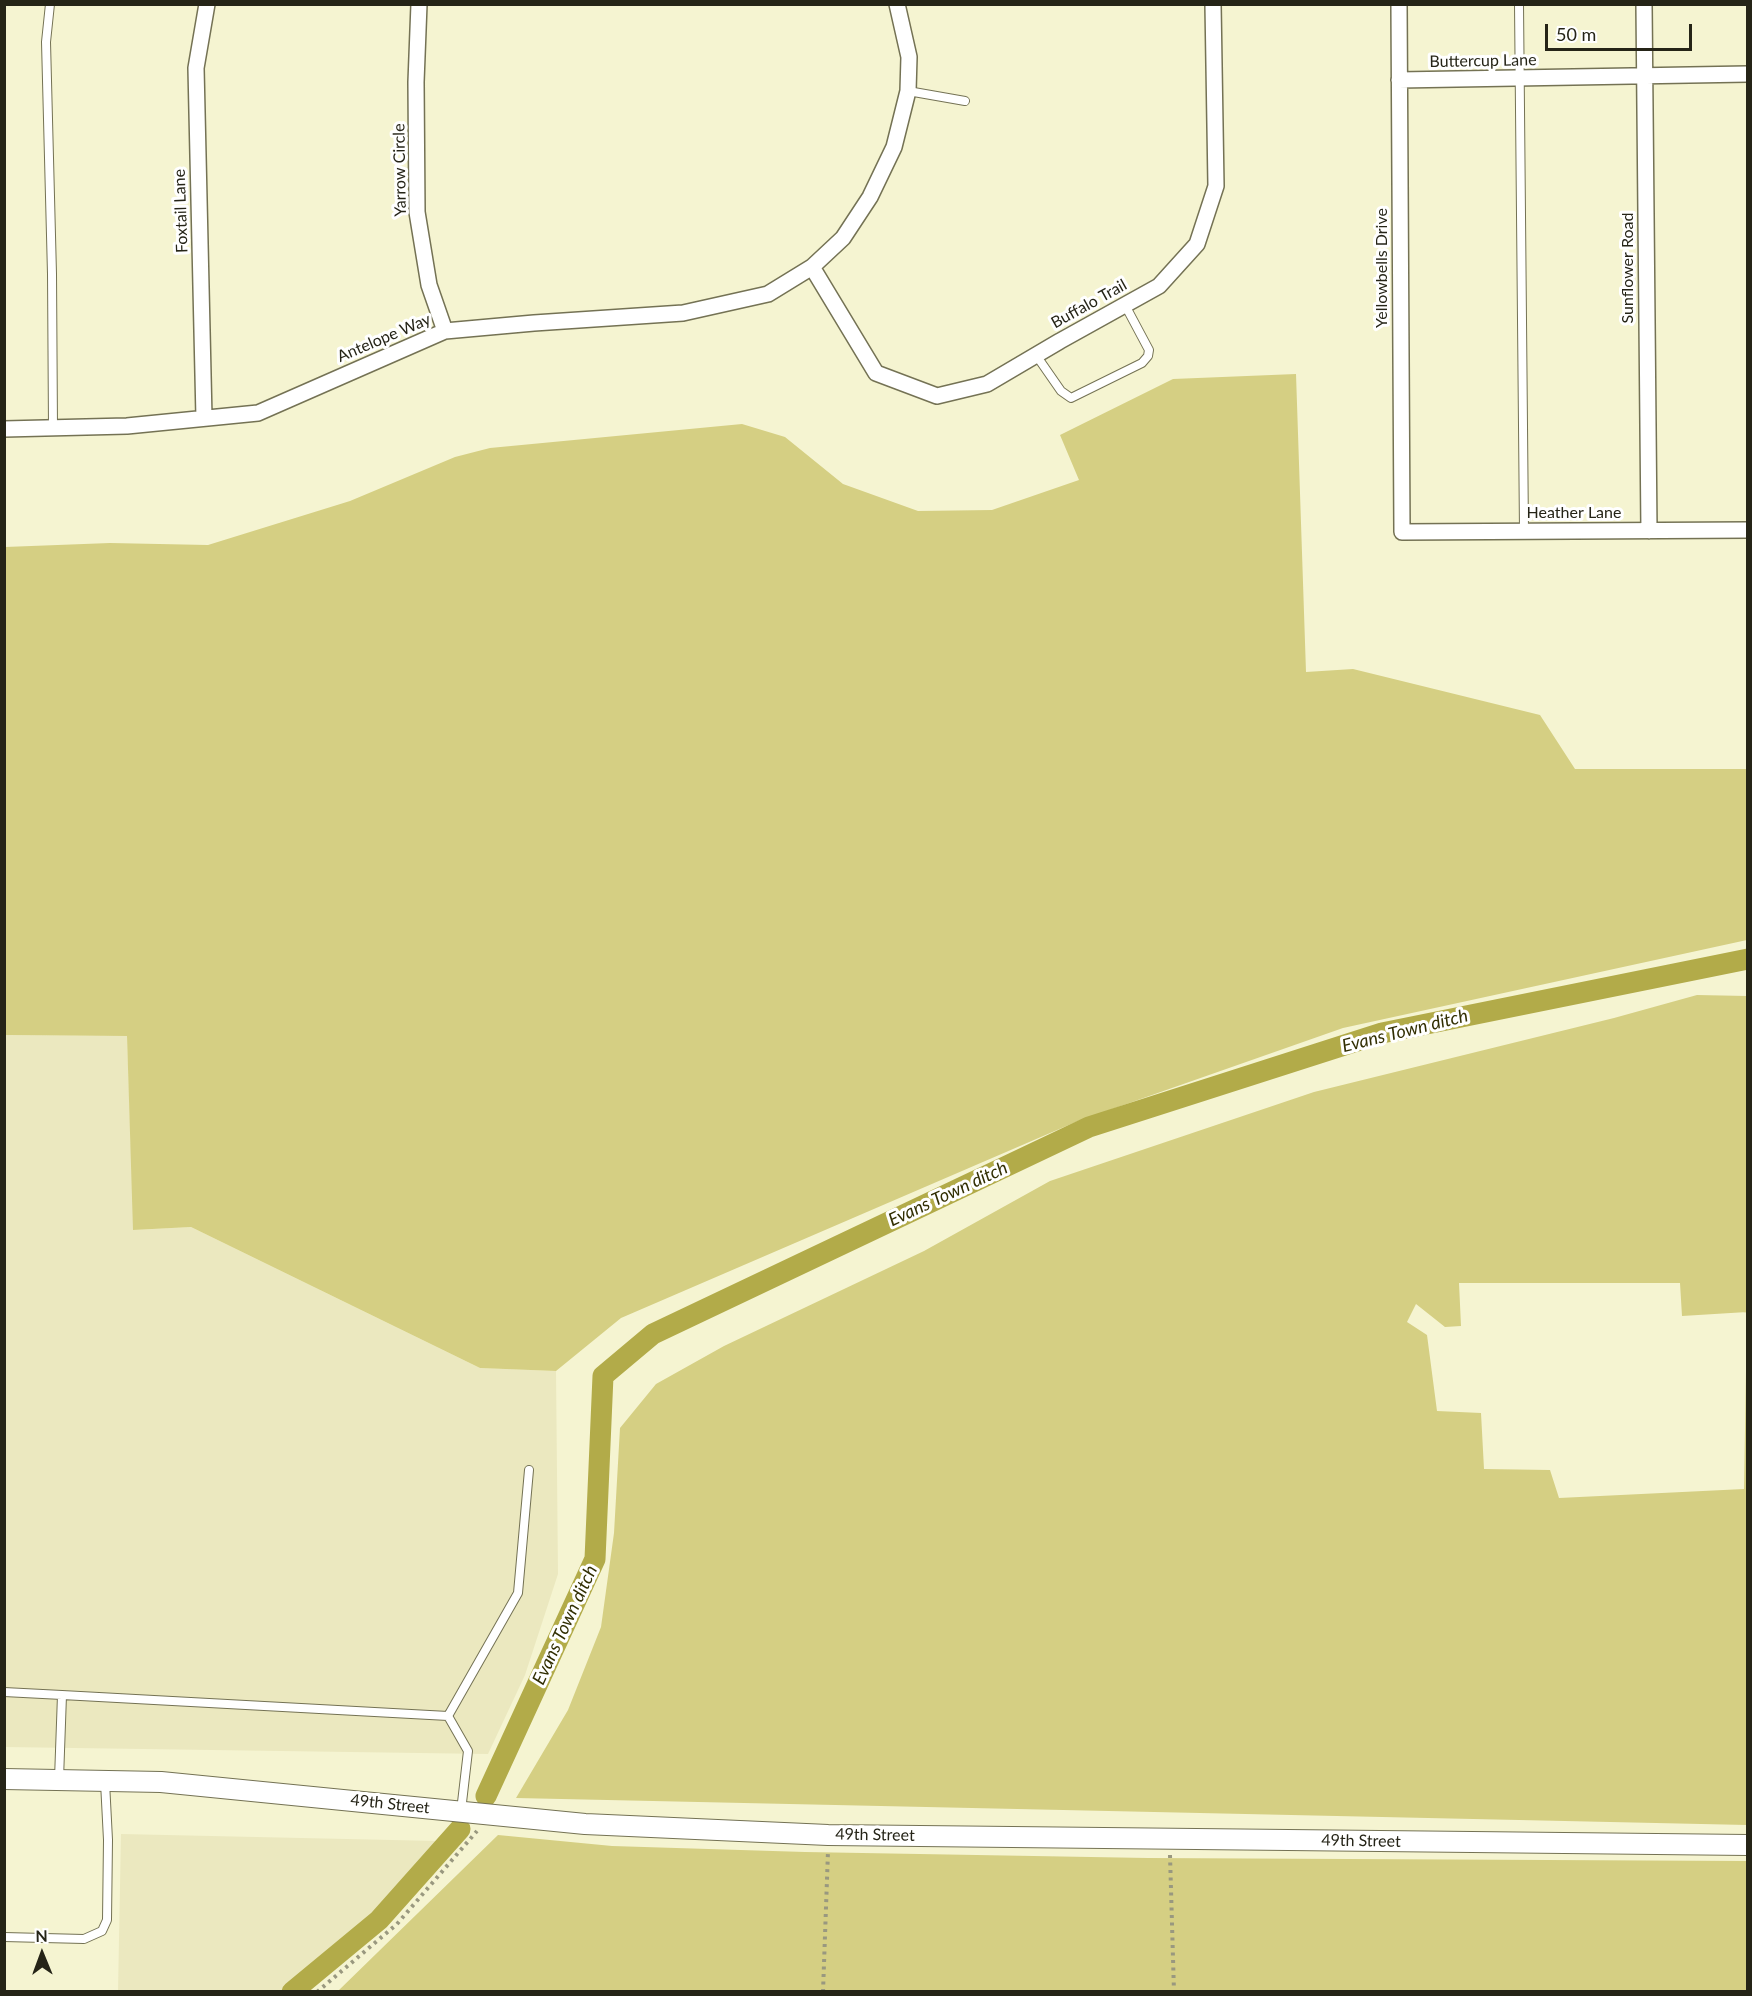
<!DOCTYPE html>
<style>
body{margin:0}
#map{position:relative;width:1752px;height:1996px;overflow:hidden;background:#f5f4d1;font-family:Lato,sans-serif}
canvas{display:block}
.frame{position:absolute;inset:0;border:6px solid #252417;pointer-events:none}
.north{position:absolute;left:12px;top:1924px;width:60px;height:60px;-webkit-text-stroke:4px #fff;paint-order:stroke;rotate:359deg;font-size:16px;font-weight:700;line-height:24px;text-align:center;color:#252417}
.north::after{content:'';display:block;margin:auto;width:21px;height:27px;background:#252417;clip-path:polygon(50% 0,100% 100%,50% 72%,0 100%)}
.scale{position:absolute;left:1545px;top:24px;width:147px;height:27px;box-sizing:border-box;border:3px solid #252417;border-top:0;padding-left:8px;font-size:18px;line-height:21px;white-space:nowrap;color:#252417;-webkit-text-stroke:4px #fff;paint-order:stroke}
</style>
<div id="map">
<canvas width="1752" height="1996"></canvas>
<div class="frame"></div>
<div class="north">N</div>
<div class="scale">50 m</div>
</div>
<script>
const c = document.querySelector('canvas').getContext('2d');
c.lineJoin = 'round';
function paint(path, color) {
  c.fillStyle = color;
  c.fill(path, 'evenodd');
}
function toPath(rows) {
  const path = new Path2D();
  for (const r of rows) {
    path.moveTo(r[0], r[1]);
    for (let i = 2; i < r.length; i += 2) path.lineTo(r[i], r[i + 1]);
  }
  return path;
}
function stroke(path, color, width, dash) {
  c.strokeStyle = color;
  c.lineWidth = width;
  c.lineCap = dash ? 'butt' : 'round';
  c.setLineDash(dash || []);
  c.stroke(path);
}
function label(font, color, halo, rows, align = 'center') {
  c.font = font + ' Lato,sans-serif';
  c.lineWidth = 6;
  c.setLineDash([]);
  c.textBaseline = 'middle';
  c.strokeStyle = halo;
  c.fillStyle = color;
  for (const [text, x, y, turn = 0] of rows) {
    c.save();
    c.translate(x, y);
    c.rotate((+turn || 0) * Math.PI / 180);
    c.textAlign = isNaN(turn) ? turn : align;
    if (halo) c.strokeText(text, 0, 0);
    c.fillText(text, 0, 0);
    c.restore();
  }
}
paint(toPath([
 [5,1035,127,1036,134,1230,191,1227,480,1368,556,1371,558,1574,525,1675,488,1754,5,1747],
 [121,1834,437,1841,372,1917,284,1991,118,1992]
]), '#ebe8bf');
paint(toPath([
 [1296,374,1306,672,1353,669,1540,715,1575,769,1747,769,1747,940,1343,1028,1078,1121,621,1318,556,1371,480,1368,191,1227,133,1230,127,1036,5,1035,5,547,110,543,208,545,350,501,455,457,490,448,742,424,785,437,843,484,918,511,992,510,1079,480,1060,435,1173,379],
 [1697,995,1747,996,1747,1825,516,1798,568,1710,601,1627,614,1533,620,1428,656,1384,724,1346,924,1251,1050,1181,1314,1092,1614,1018],
 [1459,1283,1680,1283,1682,1316,1747,1312,1744,1489,1559,1498,1550,1470,1484,1469,1481,1413,1437,1411,1427,1335,1407,1322,1416,1304,1445,1327,1461,1326],
 [498,1835,612,1846,805,1852,1148,1858,1747,1861,1747,1991,338,1991]
]), '#d5cf83');
stroke(toPath([
 [486,1796,595,1559,603,1376,653,1334,1089,1127,1382,1033,1748,959],
 [292,1992,379,1920,460,1829]
]), '#b2ab49', 21);
const service = toPath([
 [50,4,46,42,52,274,53,428],
 [1519,4,1524,531],
 [908,91,965,101],
 [1036,355,1061,391,1071,398,1142,363,1148,356,1149,350,1125,305],
 [4,1692,62,1695],
 [448,1716,468,1751,461,1811],
 [59,1779,62,1695,448,1716,518,1593,529,1470],
 [4,1937,84,1939,102,1931,107,1920,108,1840,105,1782]
]);
const minor = toPath([
 [419,4,416,82,417,212,429,285,445,331],
 [1399,4,1402,532,1748,530],
 [1644,4,1649,531],
 [1399,80,1748,74],
 [812,267,876,373,937,396,987,384,1060,341,1159,286,1197,244,1216,186,1213,4],
 [204,418,196,68,207,4],
 [4,429,127,426,258,413,445,331,534,323,683,313,768,294,812,267,843,238,870,197,894,147,908,91,909,57,897,4]
]);
const tertiary = toPath([
 [4,1779,161,1782,585,1824,828,1835,1748,1845]
]);
stroke(service, '#747254', 10);
stroke(minor, '#747254', 18);
stroke(tertiary, '#747254', 22);
stroke(toPath([
 [1170,1855,1174,1992],
 [317,1992,397,1924,477,1831],
 [823,1992,828,1851]
]), '#99987f', 4, [3, 4.5]);
stroke(service, '#fff', 8);
stroke(minor, '#fff', 15);
stroke(tertiary, '#fff', 20);
label('16px', '#252417', '#fff', [
 ["Buttercup Lane",1483,61,-1],
 ["Yarrow Circle",400,170,-91],
 ["Foxtail Lane",181,211,-92],
 ["Yellowbells Drive",1382,268,-90],
 ["Sunflower Road",1628,268,-90],
 ["Buffalo Trail",1089,304,-29],
 ["Antelope Way",384,338,-23],
 ["Heather Lane",1574,513],
 ["49th Street",390,1804,6],
 ["49th Street",875,1835,1],
 ["49th Street",1361,1841,1]
]);
label('italic 18px', '#322f03', '#fff', [
 ["Evans Town ditch",1405,1031,-14],
 ["Evans Town ditch",948,1194,-25],
 ["Evans Town ditch",565,1625,-65]
]);
</script>
